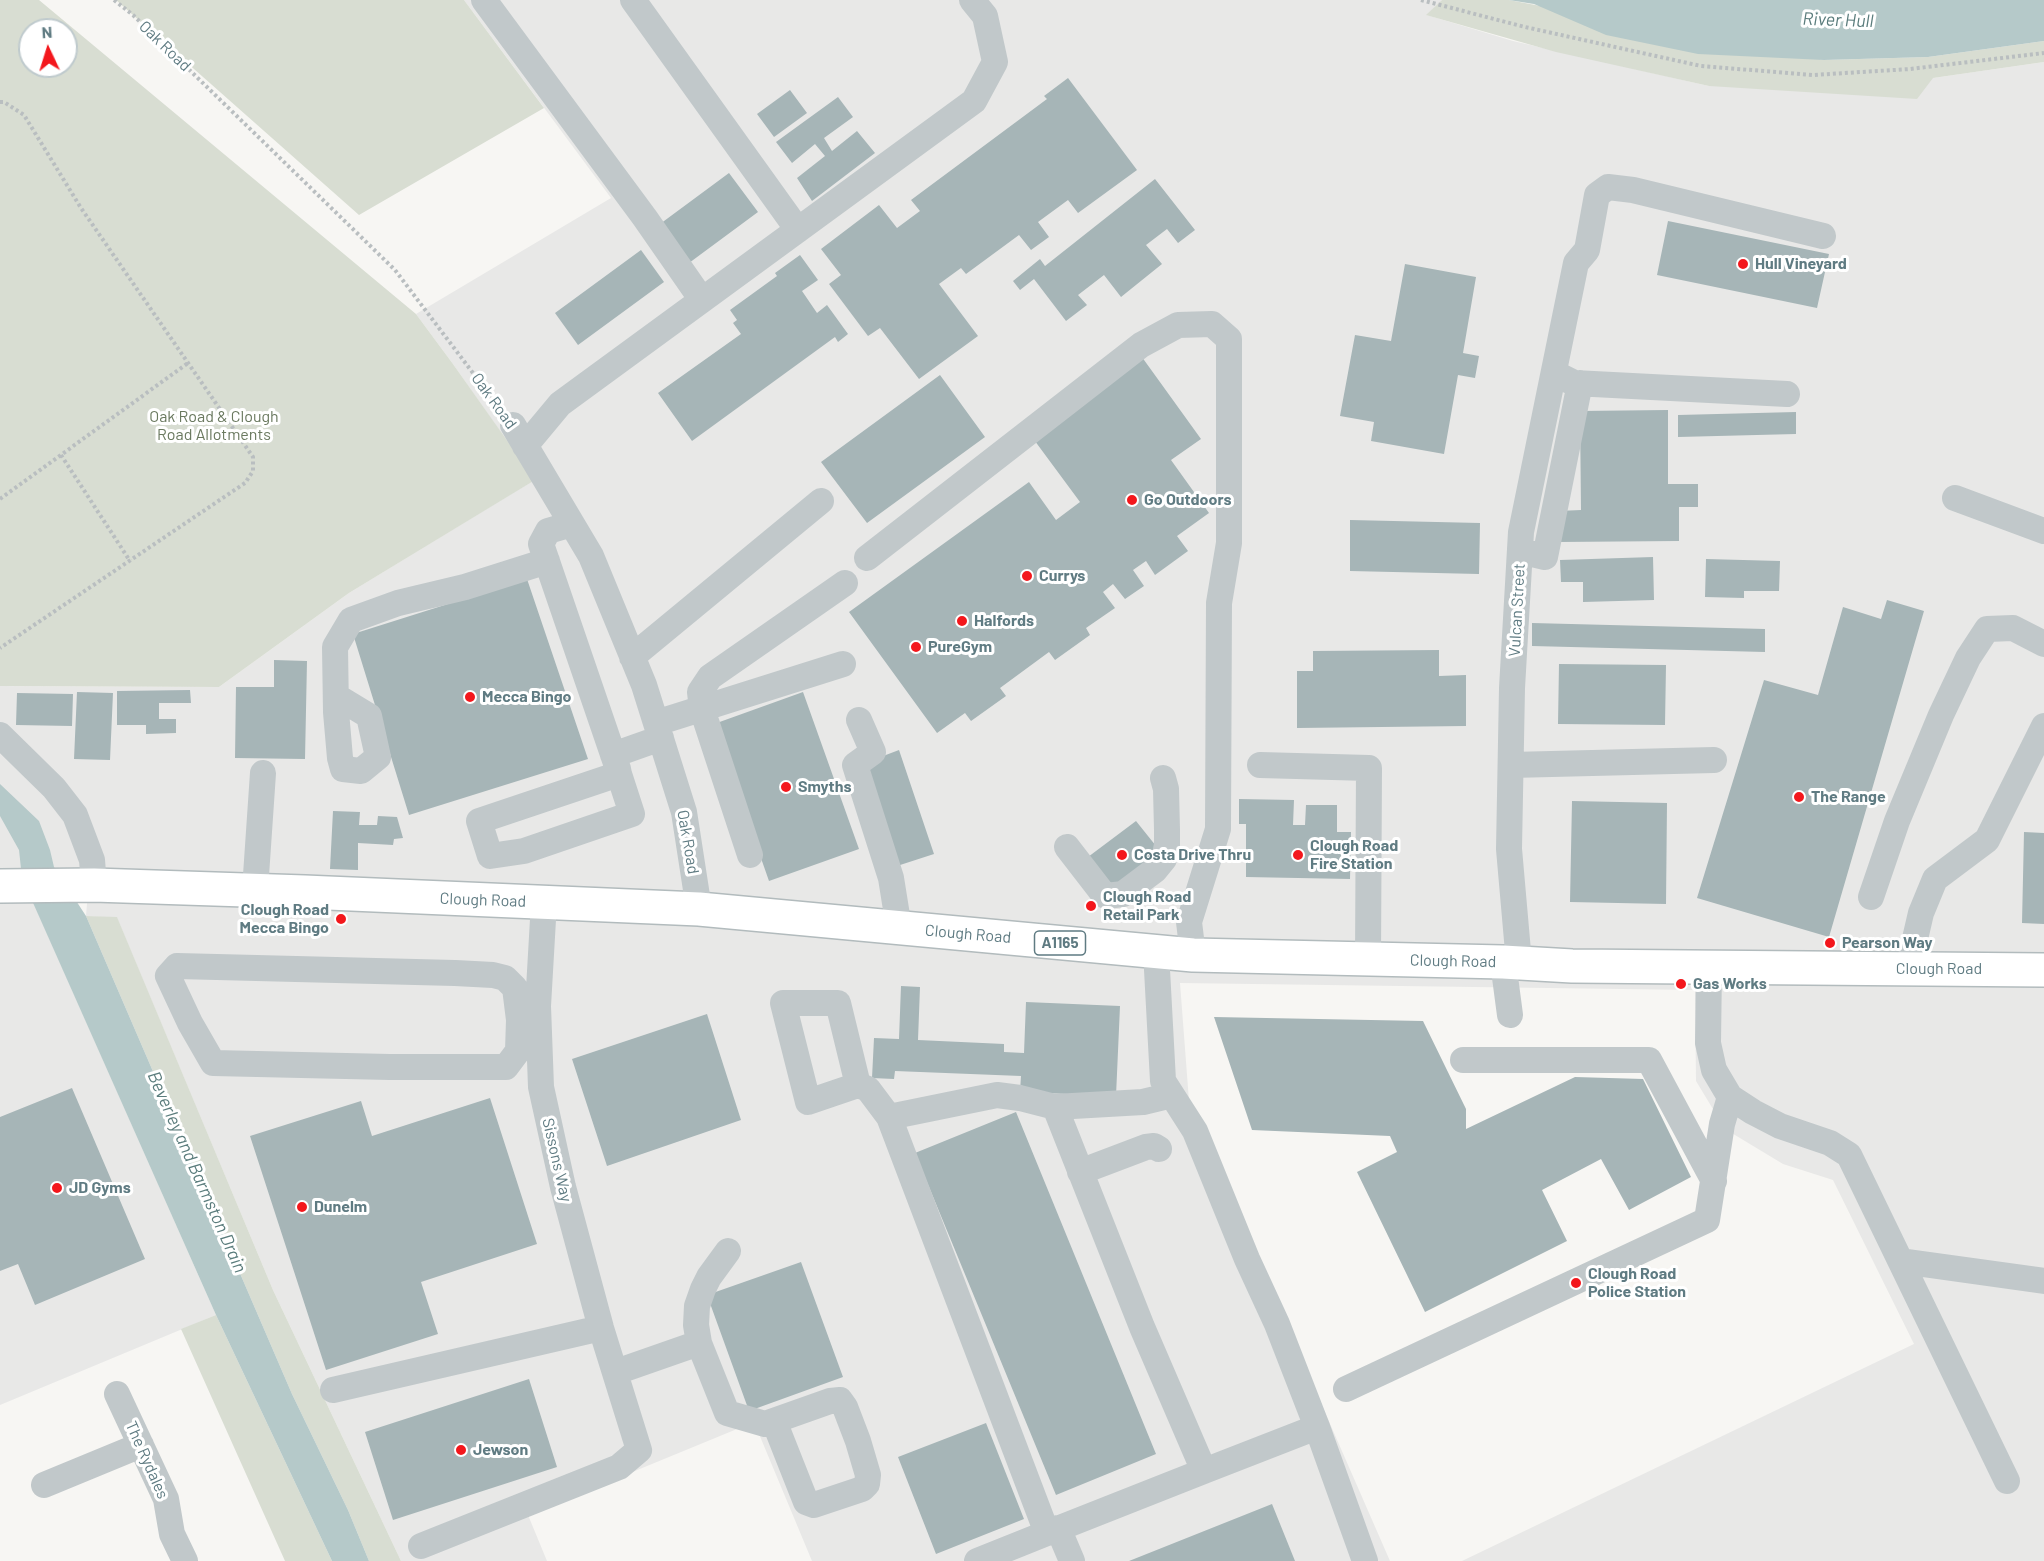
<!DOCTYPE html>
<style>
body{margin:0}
#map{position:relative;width:2044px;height:1561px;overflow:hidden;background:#f7f6f3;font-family:Barlow,sans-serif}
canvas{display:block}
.north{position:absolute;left:18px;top:18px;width:60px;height:60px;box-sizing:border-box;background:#fff;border:2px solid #bfcacd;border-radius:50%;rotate:356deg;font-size:16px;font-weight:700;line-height:24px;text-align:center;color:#5f7b82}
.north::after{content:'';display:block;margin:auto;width:21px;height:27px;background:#f3171c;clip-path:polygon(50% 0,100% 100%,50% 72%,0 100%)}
</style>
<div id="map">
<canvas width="2044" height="1561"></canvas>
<div class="north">N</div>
</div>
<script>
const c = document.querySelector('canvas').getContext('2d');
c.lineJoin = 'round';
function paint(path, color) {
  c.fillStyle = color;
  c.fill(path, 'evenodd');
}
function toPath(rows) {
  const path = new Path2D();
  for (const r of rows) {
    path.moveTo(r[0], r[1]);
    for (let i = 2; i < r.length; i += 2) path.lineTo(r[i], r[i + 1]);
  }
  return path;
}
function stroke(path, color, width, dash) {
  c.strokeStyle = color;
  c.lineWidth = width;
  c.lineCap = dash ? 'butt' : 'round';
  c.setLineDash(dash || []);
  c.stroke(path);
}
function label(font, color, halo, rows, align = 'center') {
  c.font = font + ' Barlow,sans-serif';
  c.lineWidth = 6;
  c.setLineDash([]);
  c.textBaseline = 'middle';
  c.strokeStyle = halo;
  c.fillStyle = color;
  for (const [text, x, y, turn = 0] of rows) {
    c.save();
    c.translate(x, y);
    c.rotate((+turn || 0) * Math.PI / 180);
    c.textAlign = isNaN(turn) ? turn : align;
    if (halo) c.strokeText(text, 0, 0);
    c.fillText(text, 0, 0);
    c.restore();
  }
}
paint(toPath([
 [464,0,1442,0,1427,15,1513,41,1709,86,1933,78,2044,62,2044,1561,1462,1561,1914,1344,1833,1180,1783,1164,1730,1132,1722,1124,1696,1081,1695,990,1180,983,1189,1101,1390,1561,812,1561,754,1422,528,1515,547,1561,401,1561,273,1290,117,918,86,916,89,879,23,879,216,1315,0,1405,0,686,219,687,349,593,534,480,453,364,416,314,611,198]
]), '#e8e8e7');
paint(toPath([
 [0,0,39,0,416,314,453,364,535,480,349,593,219,687,0,686],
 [30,30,66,30,66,66,30,66],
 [116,0,464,0,544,108,359,215],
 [1442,0,1509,0,1824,60,1928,57,2044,41,2044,62,1933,78,1917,99,1709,86,1556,52,1426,15],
 [86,916,117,917,273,1290,401,1561,369,1561,348,1510,292,1394],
 [216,1315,332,1561,285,1561,181,1329]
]), '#d8ddd2');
paint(toPath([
 [1509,0,2044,0,2044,41,1928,57,1824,60,1698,54,1606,35,1534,4],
 [0,784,39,821,50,850,54,867,86,916,292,1394,348,1510,369,1561,332,1561,216,1315,22,878,19,850,0,816]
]), '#b5c9c9');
paint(toPath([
 [1068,78,1137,170,1078,213,1068,200,1038,222,1049,237,1031,250,1019,235,966,274,961,268,939,284,978,336,919,379,880,328,868,336,829,284,841,275,821,249,879,205,897,228,920,211,911,200,1047,99,1044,96],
 [790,90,807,113,774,137,757,114],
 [838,97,853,117,824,138,832,151,857,131,875,153,812,201,797,178,825,156,815,144,792,163,776,142],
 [729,173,758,212,689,263,660,224],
 [1155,179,1195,230,1178,243,1167,229,1146,245,1162,264,1121,297,1104,275,1078,295,1087,305,1066,321,1034,279,1020,290,1013,281,1040,259,1045,266],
 [1668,221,1829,254,1817,308,1657,275],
 [641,250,664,282,578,345,555,313],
 [800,255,818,280,802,291,817,313,827,305,848,334,838,342,835,337,692,441,658,393,741,334,733,323,737,320,730,310,777,276,775,273],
 [1405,264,1476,277,1463,353,1479,356,1475,378,1458,375,1444,454,1371,441,1374,422,1340,416,1355,335,1391,341],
 [1139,353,1201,439,1171,460,1209,513,1177,536,1188,551,1155,575,1146,561,1133,570,1144,586,1125,599,1113,584,1103,592,1115,608,1086,628,1090,635,1055,660,1049,652,1000,688,1006,696,971,721,965,713,937,733,849,612,1029,482,1056,520,1080,502,1029,433],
 [940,375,985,437,867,523,821,462],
 [1668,410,1668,484,1698,484,1698,507,1679,507,1679,541,1558,542,1558,511,1581,510,1580,411],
 [1796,412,1796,434,1678,437,1678,415],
 [1350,520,1480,523,1479,574,1350,571],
 [1653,557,1654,600,1583,602,1583,582,1561,582,1560,560],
 [1706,559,1780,561,1779,591,1744,591,1744,598,1705,597],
 [527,579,588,759,409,815,353,634],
 [1887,600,1924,611,1829,937,1697,898,1764,680,1818,695,1843,607,1881,619],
 [1532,623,1765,629,1765,652,1532,646],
 [1439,650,1439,676,1466,675,1466,726,1297,728,1297,671,1313,671,1313,651],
 [274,660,307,661,305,759,235,758,236,687,274,687],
 [1559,664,1666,665,1665,725,1558,724],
 [190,690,191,703,159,703,159,719,176,719,176,733,146,734,146,725,117,725,117,691],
 [77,692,113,693,110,760,74,759],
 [803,692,859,849,769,881,714,724],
 [17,693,73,694,72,726,16,725],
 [899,750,934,854,897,866,862,764],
 [1239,799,1294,800,1293,825,1305,825,1306,805,1337,805,1337,832,1351,832,1350,879,1246,877,1246,824,1239,824],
 [1572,801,1667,803,1666,904,1570,902],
 [333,811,360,812,359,825,377,825,378,816,397,817,403,838,394,839,393,845,358,843,358,870,330,869],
 [1136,821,1160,851,1109,890,1084,860],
 [2024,832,2044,833,2044,924,2022,923],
 [901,986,920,987,918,1040,1004,1044,1004,1052,1024,1053,1026,1002,1120,1006,1116,1096,1020,1092,1021,1076,895,1071,894,1079,872,1078,874,1038,899,1039],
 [707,1014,741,1120,607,1166,572,1059],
 [1214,1017,1423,1021,1466,1109,1466,1129,1575,1077,1643,1079,1691,1177,1629,1210,1601,1159,1542,1190,1567,1241,1425,1312,1357,1172,1397,1152,1390,1136,1252,1130],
 [72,1088,145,1259,35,1305,18,1264,0,1271,0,1117],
 [490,1098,537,1244,421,1282,438,1334,326,1370,250,1136,361,1101,372,1136],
 [1016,1112,1156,1454,1056,1495,915,1153],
 [801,1262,843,1377,749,1411,707,1295],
 [529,1379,557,1467,393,1520,365,1432],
 [986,1423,1024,1519,936,1554,898,1457],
 [1272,1504,1295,1561,1129,1561]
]), '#a6b5b7');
const major = toPath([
 [0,886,94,885,305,892,699,909,1193,955,1503,962,1572,966,2044,970]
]);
stroke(major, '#b2bbbd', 36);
stroke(toPath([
 [114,0,133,15,395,270,501,410],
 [1421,0,1525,27,1701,66,1813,75,1910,69,2044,53],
 [0,102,4,102,24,115,81,208,253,457,253,471,245,483,0,648],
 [61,455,130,561],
 [0,499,188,363]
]), '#b9bec0', 4, [3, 3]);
stroke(toPath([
 [484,0,645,218,702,300],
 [633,0,798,230],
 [1554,373,1574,383,1787,394],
 [513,425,591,556,644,685,684,812,699,909],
 [525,446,560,404,974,101,995,62,985,16,972,0],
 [1955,498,2044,531],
 [572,524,548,531,541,544,618,769,619,774,632,814,524,851,490,856,479,821,619,774],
 [1520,551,1545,557,1580,383],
 [867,558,1141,345,1178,325,1212,324,1229,339,1229,543,1219,603,1218,829,1189,922,1193,955],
 [632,657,821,501],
 [336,696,369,716,378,757,361,771,343,769,340,758,336,712,335,647,351,620,398,603,465,587,547,561],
 [859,720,873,752,855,765,891,878,899,928],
 [656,723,843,664],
 [0,735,54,788,75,815,92,860,94,885],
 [613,755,661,738],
 [1260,765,1369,768,1368,959],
 [1511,765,1714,760],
 [1067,847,1101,891,1106,896,1123,894,1155,870,1164,859,1167,845,1167,830,1166,789,1163,778],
 [750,855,702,709,700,692,710,677,845,583],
 [255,890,263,773],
 [1871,897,1897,821,1941,715,1968,658,1987,629,2013,628,2044,644],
 [1503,962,1510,1015],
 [1519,963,1509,849,1512,688,1521,532,1576,263,1587,250,1597,195,1608,187,1633,190,1823,236],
 [177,966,455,973,493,975,505,978,515,988,519,1020,518,1051,506,1067,390,1067,213,1063,190,1023,168,976,177,966],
 [1908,969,1921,913,1935,879,1987,840,2044,726],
 [1463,1060,1649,1060,1714,1181],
 [858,1085,838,1003,783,1003,808,1102,858,1085,868,1089,889,1117,1047,1533,1204,1471],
 [1730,1097,1753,1112,1780,1126,1830,1143,1849,1155,2007,1481],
 [1055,1107,1142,1327,1204,1471,1317,1427,1277,1324,1247,1259,1195,1131,1163,1081,1156,951],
 [889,1117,997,1095,1020,1098,1055,1107,1143,1102,1172,1095],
 [1080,1172,1146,1147,1154,1146,1159,1149],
 [728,1251,709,1277,703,1289,697,1306,696,1325,699,1343,727,1413,765,1424,830,1401,840,1400,845,1407,858,1441,868,1475,867,1484,862,1489,814,1505,806,1502,774,1421],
 [1901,1261,2044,1281],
 [616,1372,699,1343],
 [1346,1389,1707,1220,1722,1124,1730,1097,1714,1070,1708,1043,1709,967],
 [333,1390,601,1328],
 [117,1394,166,1499,172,1534,185,1561],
 [1317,1427,1365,1561],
 [44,1485,141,1445],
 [1058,1528,1072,1561],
 [421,1546,619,1467,639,1450,601,1328,563,1187,541,1087,538,1006,544,902],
 [977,1561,1047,1533]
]), '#c1c8ca', 26);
stroke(major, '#fff', 33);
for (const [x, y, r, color] of [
 [1743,264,6,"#f3171c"],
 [1132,500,6,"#f3171c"],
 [1027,576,6,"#f3171c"],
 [962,621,6,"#f3171c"],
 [916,647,6,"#f3171c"],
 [470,697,6,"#f3171c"],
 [786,787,6,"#f3171c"],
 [1799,797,6,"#f3171c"],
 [1122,855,6,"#f3171c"],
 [1298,855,6,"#f3171c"],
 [1091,906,6,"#f3171c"],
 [341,919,6,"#f3171c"],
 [1830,943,6,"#f3171c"],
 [1681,984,6,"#f3171c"],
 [57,1188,6,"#f3171c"],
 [302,1207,6,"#f3171c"],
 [1576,1283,6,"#f3171c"],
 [461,1450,6,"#f3171c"]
]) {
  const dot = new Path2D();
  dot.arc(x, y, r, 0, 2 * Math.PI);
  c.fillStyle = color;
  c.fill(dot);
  stroke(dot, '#fff', 2);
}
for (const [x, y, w] of [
 [1060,943,51]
]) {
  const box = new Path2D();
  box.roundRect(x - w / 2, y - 12, w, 24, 4.5);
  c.fillStyle = '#fff';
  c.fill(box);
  stroke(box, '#5f7b82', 1.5);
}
label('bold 15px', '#5f7b82', null, [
 ["A1165",1060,943]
]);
label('16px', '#5f7b82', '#fff', [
 ["Oak Road",165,46,44],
 ["Oak Road",494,401,54],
 ["Vulcan Street",1517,610,-87],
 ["Oak Road",688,842,80],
 ["Clough Road",483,900,2],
 ["Clough Road",968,934,5],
 ["Clough Road",1453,961,1],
 ["Clough Road",1939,969],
 ["Sissons Way",557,1160,77],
 ["The Rydales",147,1460,66]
]);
label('bold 16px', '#5f7b82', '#fff', [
 ["Hull Vineyard",1755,264],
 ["Go Outdoors",1144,500],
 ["Currys",1039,576],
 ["Halfords",974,621],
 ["PureGym",928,647],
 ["Mecca Bingo",482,697],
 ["Smyths",798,787],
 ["The Range",1811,797],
 ["Clough Road",1310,846],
 ["Fire Station",1310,864],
 ["Costa Drive Thru",1134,855],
 ["Clough Road",1103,897],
 ["Retail Park",1103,915],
 ["Clough Road",329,910,"right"],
 ["Mecca Bingo",329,928,"right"],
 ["Pearson Way",1842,943],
 ["Gas Works",1693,984],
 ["JD Gyms",69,1188],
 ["Dunelm",314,1207],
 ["Clough Road",1588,1274],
 ["Police Station",1588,1292],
 ["Jewson",473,1450]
], 'left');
label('16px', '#6a795f', '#fff', [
 ["Oak Road & Clough",214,417],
 ["Road Allotments",214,435]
]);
label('italic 18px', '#5a7c7c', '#fff', [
 ["River Hull",1838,20,2],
 ["Beverley and Barmston Drain",197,1172,66]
]);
</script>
